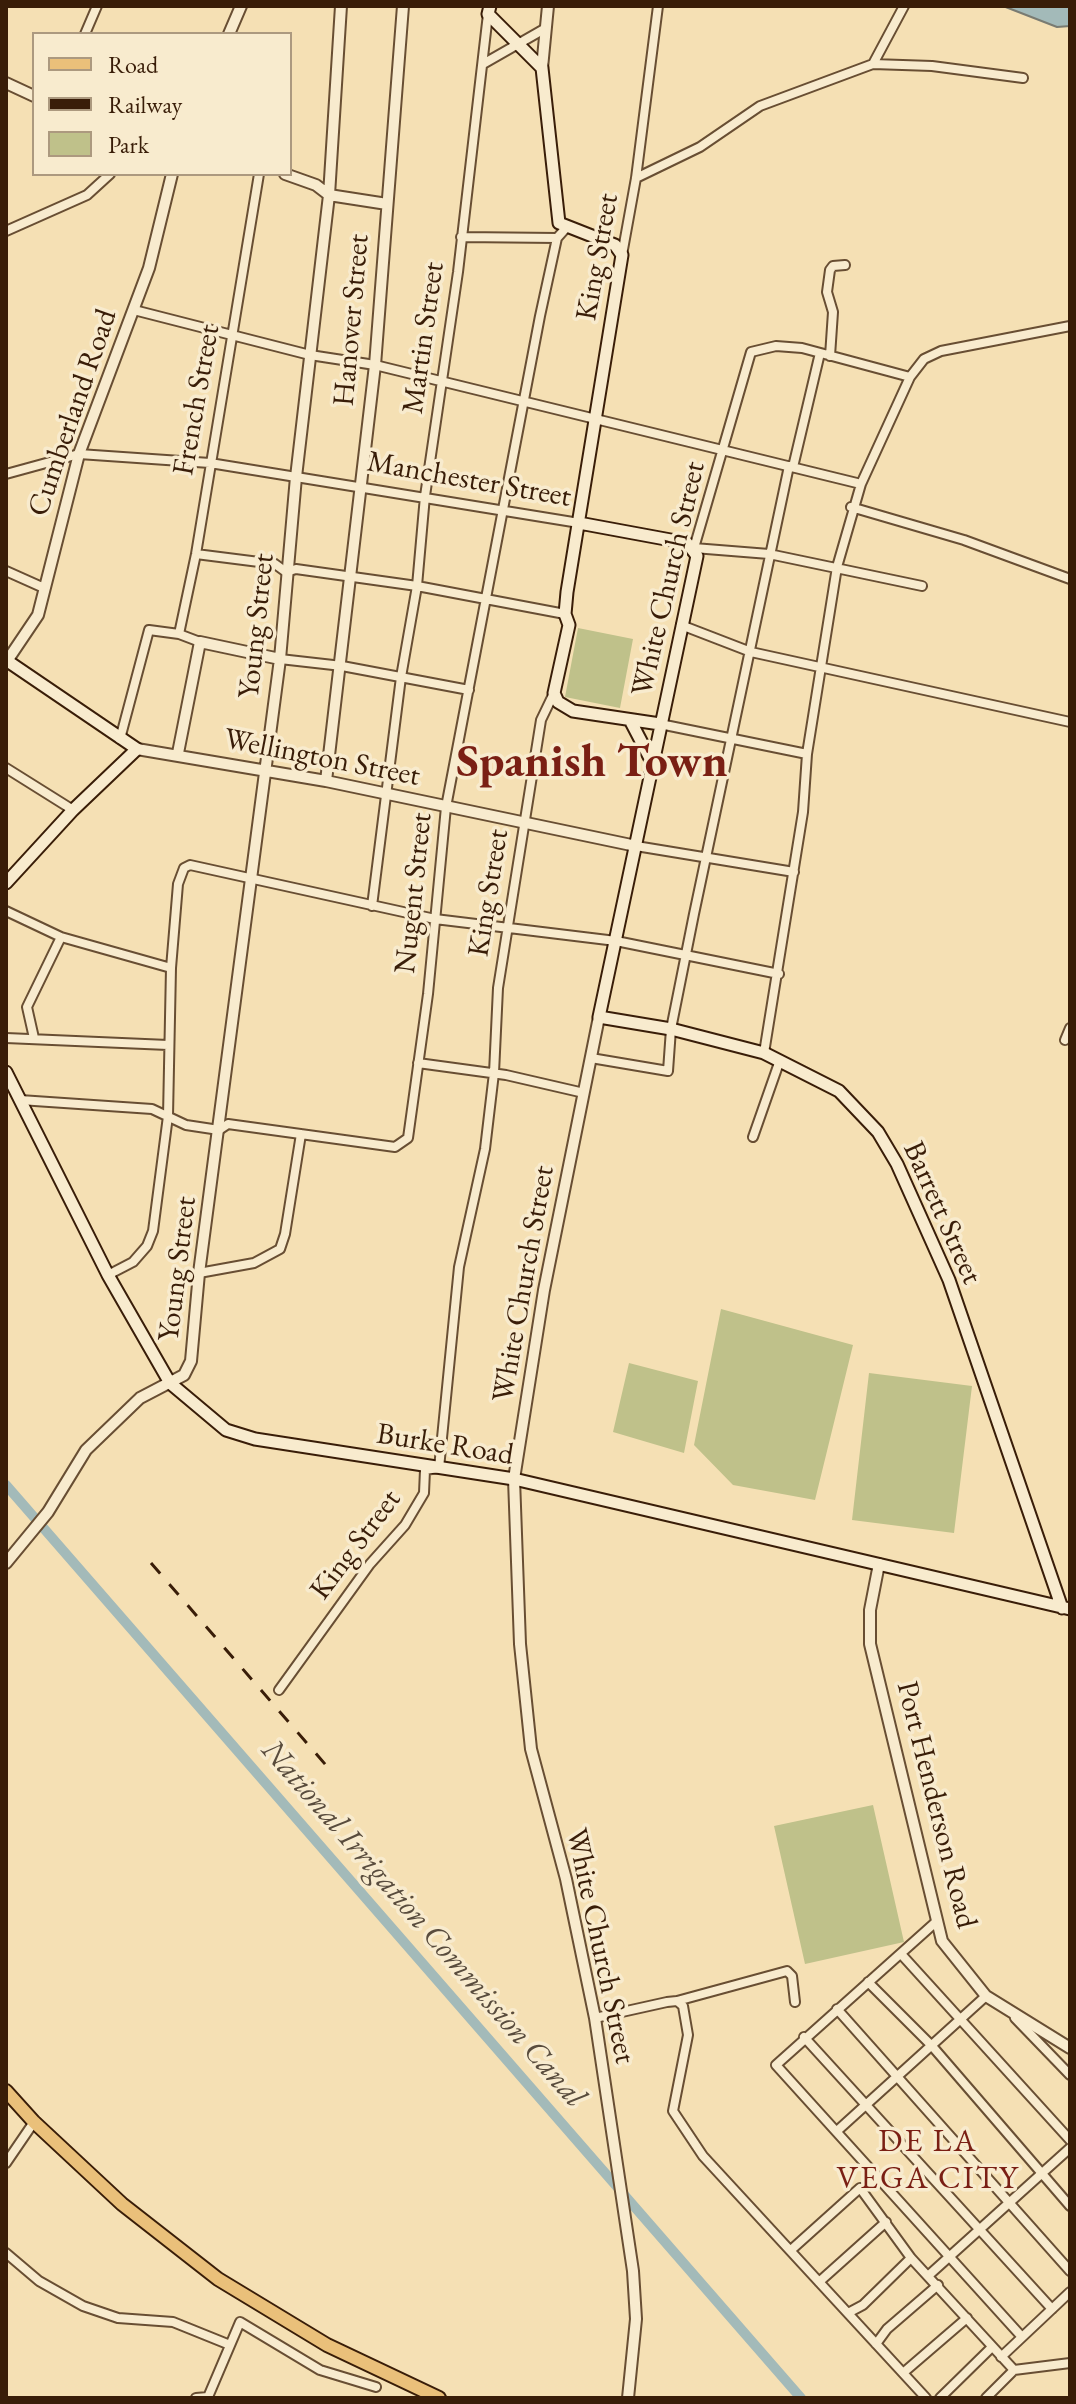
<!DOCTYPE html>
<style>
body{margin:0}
#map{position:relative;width:1076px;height:2404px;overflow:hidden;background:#f5e0b4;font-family:"EB Garamond",serif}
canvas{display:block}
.frame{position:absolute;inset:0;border:8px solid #391d08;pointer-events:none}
.legend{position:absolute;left:32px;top:32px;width:260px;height:144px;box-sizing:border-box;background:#f8ebce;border:2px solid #ac997f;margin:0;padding:10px 14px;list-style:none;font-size:24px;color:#391d08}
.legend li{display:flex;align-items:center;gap:16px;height:40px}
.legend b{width:40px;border:2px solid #ac997f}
</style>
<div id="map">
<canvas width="1076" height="2404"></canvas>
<div class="frame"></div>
<ul class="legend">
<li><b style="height:10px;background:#eac07a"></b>Road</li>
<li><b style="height:10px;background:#391d08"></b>Railway</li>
<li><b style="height:22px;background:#bfc18a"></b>Park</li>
</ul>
</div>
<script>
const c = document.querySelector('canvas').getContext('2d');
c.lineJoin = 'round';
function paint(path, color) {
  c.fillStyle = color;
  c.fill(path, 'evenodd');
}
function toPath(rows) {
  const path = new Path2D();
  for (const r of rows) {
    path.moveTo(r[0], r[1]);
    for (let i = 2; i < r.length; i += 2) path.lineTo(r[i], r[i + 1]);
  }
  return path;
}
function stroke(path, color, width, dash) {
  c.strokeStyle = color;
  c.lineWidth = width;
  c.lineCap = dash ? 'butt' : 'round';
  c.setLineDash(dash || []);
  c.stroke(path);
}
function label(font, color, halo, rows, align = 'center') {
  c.font = font + ' "EB Garamond",serif';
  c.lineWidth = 7;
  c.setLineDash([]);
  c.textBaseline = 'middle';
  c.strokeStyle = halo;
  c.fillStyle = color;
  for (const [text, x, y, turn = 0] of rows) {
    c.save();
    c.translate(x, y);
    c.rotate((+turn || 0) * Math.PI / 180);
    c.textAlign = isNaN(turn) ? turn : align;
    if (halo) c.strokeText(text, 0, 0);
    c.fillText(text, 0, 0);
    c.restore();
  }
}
paint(toPath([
 [578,628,633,639,620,708,565,697],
 [721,1309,853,1345,815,1500,733,1485,694,1445],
 [629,1363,698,1381,684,1453,613,1432],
 [869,1373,972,1386,954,1533,852,1520],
 [873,1805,904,1942,805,1964,774,1826]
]), '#bfc18a');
const water = toPath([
 [1003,6,1070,6,1070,26,1057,27,1003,6]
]);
paint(water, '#a3bab9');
stroke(water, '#797b72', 2);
stroke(toPath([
 [6,1485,801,2398]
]), '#a3bab9', 10);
const minor = toPath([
 [85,34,97,6],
 [483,64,546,28],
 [873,64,932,66,1023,78],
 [636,178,700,147,760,106,873,64,904,6],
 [6,231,87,195,110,174],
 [461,237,557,238],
 [622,255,636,178,658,6],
 [134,310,310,355,375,365,861,484],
 [830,356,833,312,827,292,830,270,833,266,845,265],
 [910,377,802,348,776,346,751,352,694,548,769,554,922,586],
 [793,467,820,353],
 [6,474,79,454,210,463,579,523],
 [851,507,964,540,1070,579],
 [196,554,275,564,286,572,296,569,417,586,565,614],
 [6,571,44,588],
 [681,625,751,652,1070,722],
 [179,634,196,554,259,174],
 [280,659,342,666,469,690],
 [660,724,807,754],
 [120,739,149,630,179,634,200,642],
 [6,768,73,810],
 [636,846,794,872],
 [372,906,401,677,417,586,425,496,458,272,488,14],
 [6,911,61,937,171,968],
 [6,1038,168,1045],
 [34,1038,27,1007,61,937],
 [1065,1040,1070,1028],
 [764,1053,803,812,807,754,837,567,861,484,910,377,924,359,941,351,1070,326],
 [591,1058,668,1071,671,1029,694,914,789,466],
 [418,1063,506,1075,584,1093],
 [20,1100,152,1109,186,1125,219,1130,228,1124,395,1147,408,1138,428,994,446,807,540,316,557,238,566,228],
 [753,1137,780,1060],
 [199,1273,254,1263,280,1249,285,1234,301,1134],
 [108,1275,133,1262,147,1246,153,1231,168,1116,171,968,178,884,184,868,190,865,435,919,616,941,779,974],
 [279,1690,370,1564,405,1525,424,1493,425,1470,439,1468,459,1267,485,1149,494,1073,498,988,541,720,554,693],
 [937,1921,776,2065,1022,2337],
 [901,1954,1070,2140],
 [868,1982,932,2046,1070,2206],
 [677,2001,787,1971,792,1976,795,2002],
 [837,2009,1070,2271],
 [595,2018,667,2002,677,2001,683,2006,688,2035,673,2111,703,2156,926,2398],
 [1015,2018,1070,2075],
 [804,2037,1052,2309],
 [837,2131,986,1996],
 [6,2163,34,2122],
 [791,2250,860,2188,911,2258,1014,2370],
 [6,2253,39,2281,83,2306,118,2318,173,2322,230,2345],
 [929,2275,1070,2148],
 [819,2282,886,2222],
 [848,2313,863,2305,911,2258],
 [876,2344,887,2329,938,2285],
 [1001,2357,1070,2292],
 [1014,2370,1070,2363],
 [903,2373,967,2318],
 [196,2398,208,2397,240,2322,320,2370,376,2387],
 [940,2398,992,2347],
 [986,2398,1014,2370]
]);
const tertiary = toPath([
 [229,34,241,6],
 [542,68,548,6],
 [6,83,34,96],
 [285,174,316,185,329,195,387,204],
 [7,661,38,615,79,454,149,268,172,174],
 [137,749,326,781,636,846],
 [178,753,200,642,280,659],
 [326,781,375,365,403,6],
 [599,1017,544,1290,514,1479,520,1644,531,1749,566,1879,595,2018,633,2271,636,2319,628,2398],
 [6,1563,48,1512,86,1450,140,1398,184,1375,191,1361,199,1273,280,659,296,477,329,195,341,6],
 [879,1564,870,1610,870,1644,942,1941,986,1996,1070,2048]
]);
const secondary = toPath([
 [490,6,488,14,542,68,559,223,615,245,622,255,567,592,565,614,569,625,554,693,558,702,573,711,660,724],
 [579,523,687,543,697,556,599,1017,671,1029,764,1053,839,1091,878,1132,897,1164,949,1280,1062,1608],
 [6,660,137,749,73,810,6,883],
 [630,720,653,764],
 [6,1072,108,1275,170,1383,226,1430,255,1439,514,1479,1070,1609]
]);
const primary = toPath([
 [6,2091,34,2122,122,2204,218,2279,327,2345,439,2398]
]);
stroke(minor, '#684e33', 12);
stroke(tertiary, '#684e33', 14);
stroke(secondary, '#391d08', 15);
stroke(primary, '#391d08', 16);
stroke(minor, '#f8ebce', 8);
stroke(tertiary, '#f8ebce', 10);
stroke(secondary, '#f8ebce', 11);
stroke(primary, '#eac07a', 12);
stroke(toPath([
 [151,1563,331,1771]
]), '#391d08', 3, [14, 14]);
label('30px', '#391d08', '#f8ebce', [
 ["King Street",598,257,-80],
 ["Hanover Street",352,320,-85],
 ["Martin Street",424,338,-82],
 ["French Street",197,400,-80],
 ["Cumberland Road",73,413,-71],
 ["Manchester Street",469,480,10],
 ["White Church Street",669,579,-77],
 ["Young Street",257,626,-84],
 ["Wellington Street",322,758,11],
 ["Nugent Street",414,893,-84],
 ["King Street",489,893,-81],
 ["Barrett Street",942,1213,66],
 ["Young Street",178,1269,-83],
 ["White Church Street",524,1284,-80],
 ["Burke Road",445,1445,9],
 ["King Street",356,1545,-53],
 ["Port Henderson Road",936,1805,76],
 ["White Church Street",600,1946,78]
]);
label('italic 32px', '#594c3d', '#f8ebce', [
 ["National Irrigation Commission Canal",423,1924,49]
]);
c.letterSpacing = '2px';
label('32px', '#7a1f14', '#f8ebce', [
 ["DE LA",928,2142],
 ["VEGA CITY",928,2179]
]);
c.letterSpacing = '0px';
label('bold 46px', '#7a1f14', '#f8ebce', [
 ["Spanish Town",592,763]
]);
</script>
